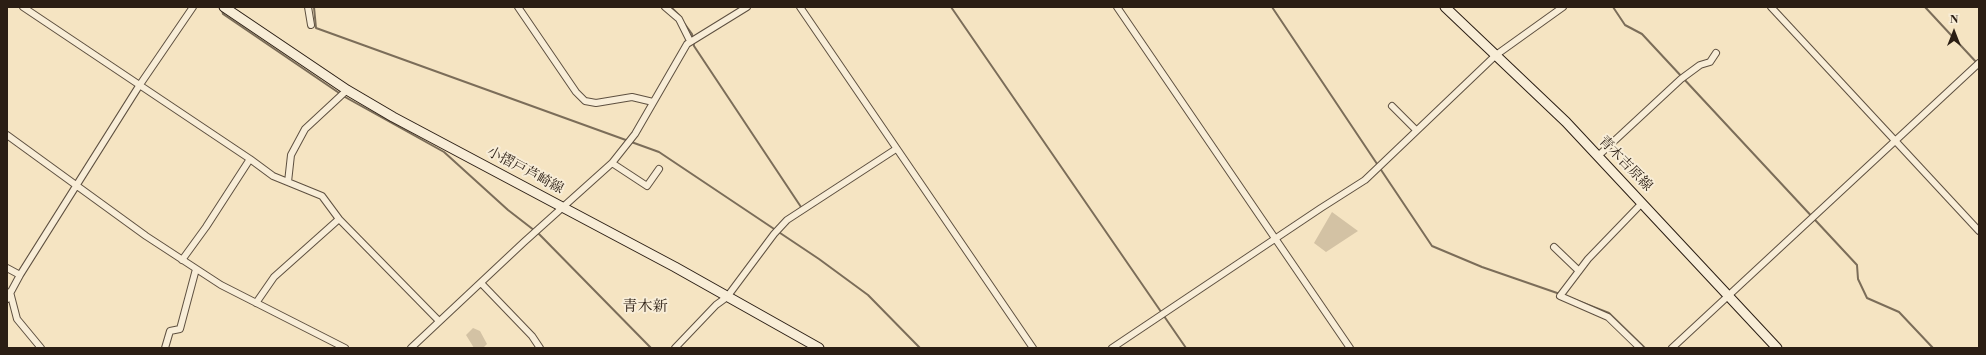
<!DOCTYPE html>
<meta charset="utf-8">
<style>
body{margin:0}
#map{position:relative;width:1986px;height:355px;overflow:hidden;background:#f5e4c2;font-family:"Libre Bodoni",serif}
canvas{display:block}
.frame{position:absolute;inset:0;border:8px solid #2b1e14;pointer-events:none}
.north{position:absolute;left:1934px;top:12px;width:40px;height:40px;-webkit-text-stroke:3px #f8edd7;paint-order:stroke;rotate:0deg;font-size:11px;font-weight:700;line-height:16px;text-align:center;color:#2b1e14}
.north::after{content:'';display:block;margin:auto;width:14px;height:18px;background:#2b1e14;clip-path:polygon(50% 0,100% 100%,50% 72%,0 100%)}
</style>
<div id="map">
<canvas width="1986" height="355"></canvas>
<div class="frame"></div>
<div class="north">N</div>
</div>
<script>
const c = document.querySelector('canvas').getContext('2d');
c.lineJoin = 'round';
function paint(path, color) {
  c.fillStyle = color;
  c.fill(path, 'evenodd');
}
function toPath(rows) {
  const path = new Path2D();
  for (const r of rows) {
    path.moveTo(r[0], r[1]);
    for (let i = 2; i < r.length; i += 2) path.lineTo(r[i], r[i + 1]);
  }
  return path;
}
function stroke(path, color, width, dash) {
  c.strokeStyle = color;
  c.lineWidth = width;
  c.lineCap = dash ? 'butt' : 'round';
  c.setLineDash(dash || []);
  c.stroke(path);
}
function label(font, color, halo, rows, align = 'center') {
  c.font = font + ' "Libre Bodoni","Noto Serif JP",serif';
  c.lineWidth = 4;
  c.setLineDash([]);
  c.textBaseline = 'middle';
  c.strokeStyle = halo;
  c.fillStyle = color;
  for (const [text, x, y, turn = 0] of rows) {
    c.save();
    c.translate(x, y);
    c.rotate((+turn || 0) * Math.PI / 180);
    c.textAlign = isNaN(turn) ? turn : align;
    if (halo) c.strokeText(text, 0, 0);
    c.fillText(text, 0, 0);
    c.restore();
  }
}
paint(toPath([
 [1332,212,1358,231,1326,252,1314,243],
 [473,328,480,331,487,344,483,348,474,348,466,335]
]), '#d3c2a4');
stroke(toPath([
 [314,7,316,28,659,152,819,259,868,295,920,348],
 [671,7,680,16],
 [951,7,1186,348],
 [1272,7,1432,246,1482,267,1560,294],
 [1613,7,1625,25,1642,34,1857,265,1858,279,1867,298,1899,312,1933,348],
 [1925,7,1977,63],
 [222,10,223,14,345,97,444,152,508,210,539,234,651,348],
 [684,23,692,34,694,46,801,207],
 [1568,297,1609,313,1645,348]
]), '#7b6d59', 2);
const street = toPath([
 [23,7,250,159],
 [308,7,311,25],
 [518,7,576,92,585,101,596,103,632,97,653,102],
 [665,7,679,19,690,41],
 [800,7,1033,348],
 [1117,7,1350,348],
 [1771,7,1979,231],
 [1392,106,1416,130],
 [7,135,146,236,221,285,345,348],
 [1598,156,1681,79,1700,65,1710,62,1716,53],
 [612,163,647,186,659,169],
 [288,182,291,155,305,129,347,90],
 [339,219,439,321],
 [1554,247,1579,271],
 [182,260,206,227,250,159,273,176,322,196,339,219,274,277,256,303],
 [7,268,20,275],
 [481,283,532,336,540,348],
 [10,292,17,319,41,348],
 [7,299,20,275,139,86,193,7],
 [165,348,170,331,180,329,196,269],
 [411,348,524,242,612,163,635,134,687,44,747,7],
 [675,348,716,305,727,297,774,234,787,220,896,149],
 [1112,348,1321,208,1365,180,1496,55,1563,7],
 [1640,348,1608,317,1560,296,1588,259,1642,203],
 [1672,348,1979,63]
]);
const secondary = toPath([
 [224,7,347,90,393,117,675,267,819,348],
 [1445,7,1566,122,1777,348]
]);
stroke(street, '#5e5040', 8);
stroke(secondary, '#2b1e14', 11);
stroke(street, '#f8edd7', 6);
stroke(secondary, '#f8edd7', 9);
label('14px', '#2b1e14', '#f8edd7', [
 ["青木吉原線",1625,164,46],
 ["小摺戸芦崎線",525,171,28]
]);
label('15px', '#2b1e14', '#f8edd7', [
 ["青木新",645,307]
]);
</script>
